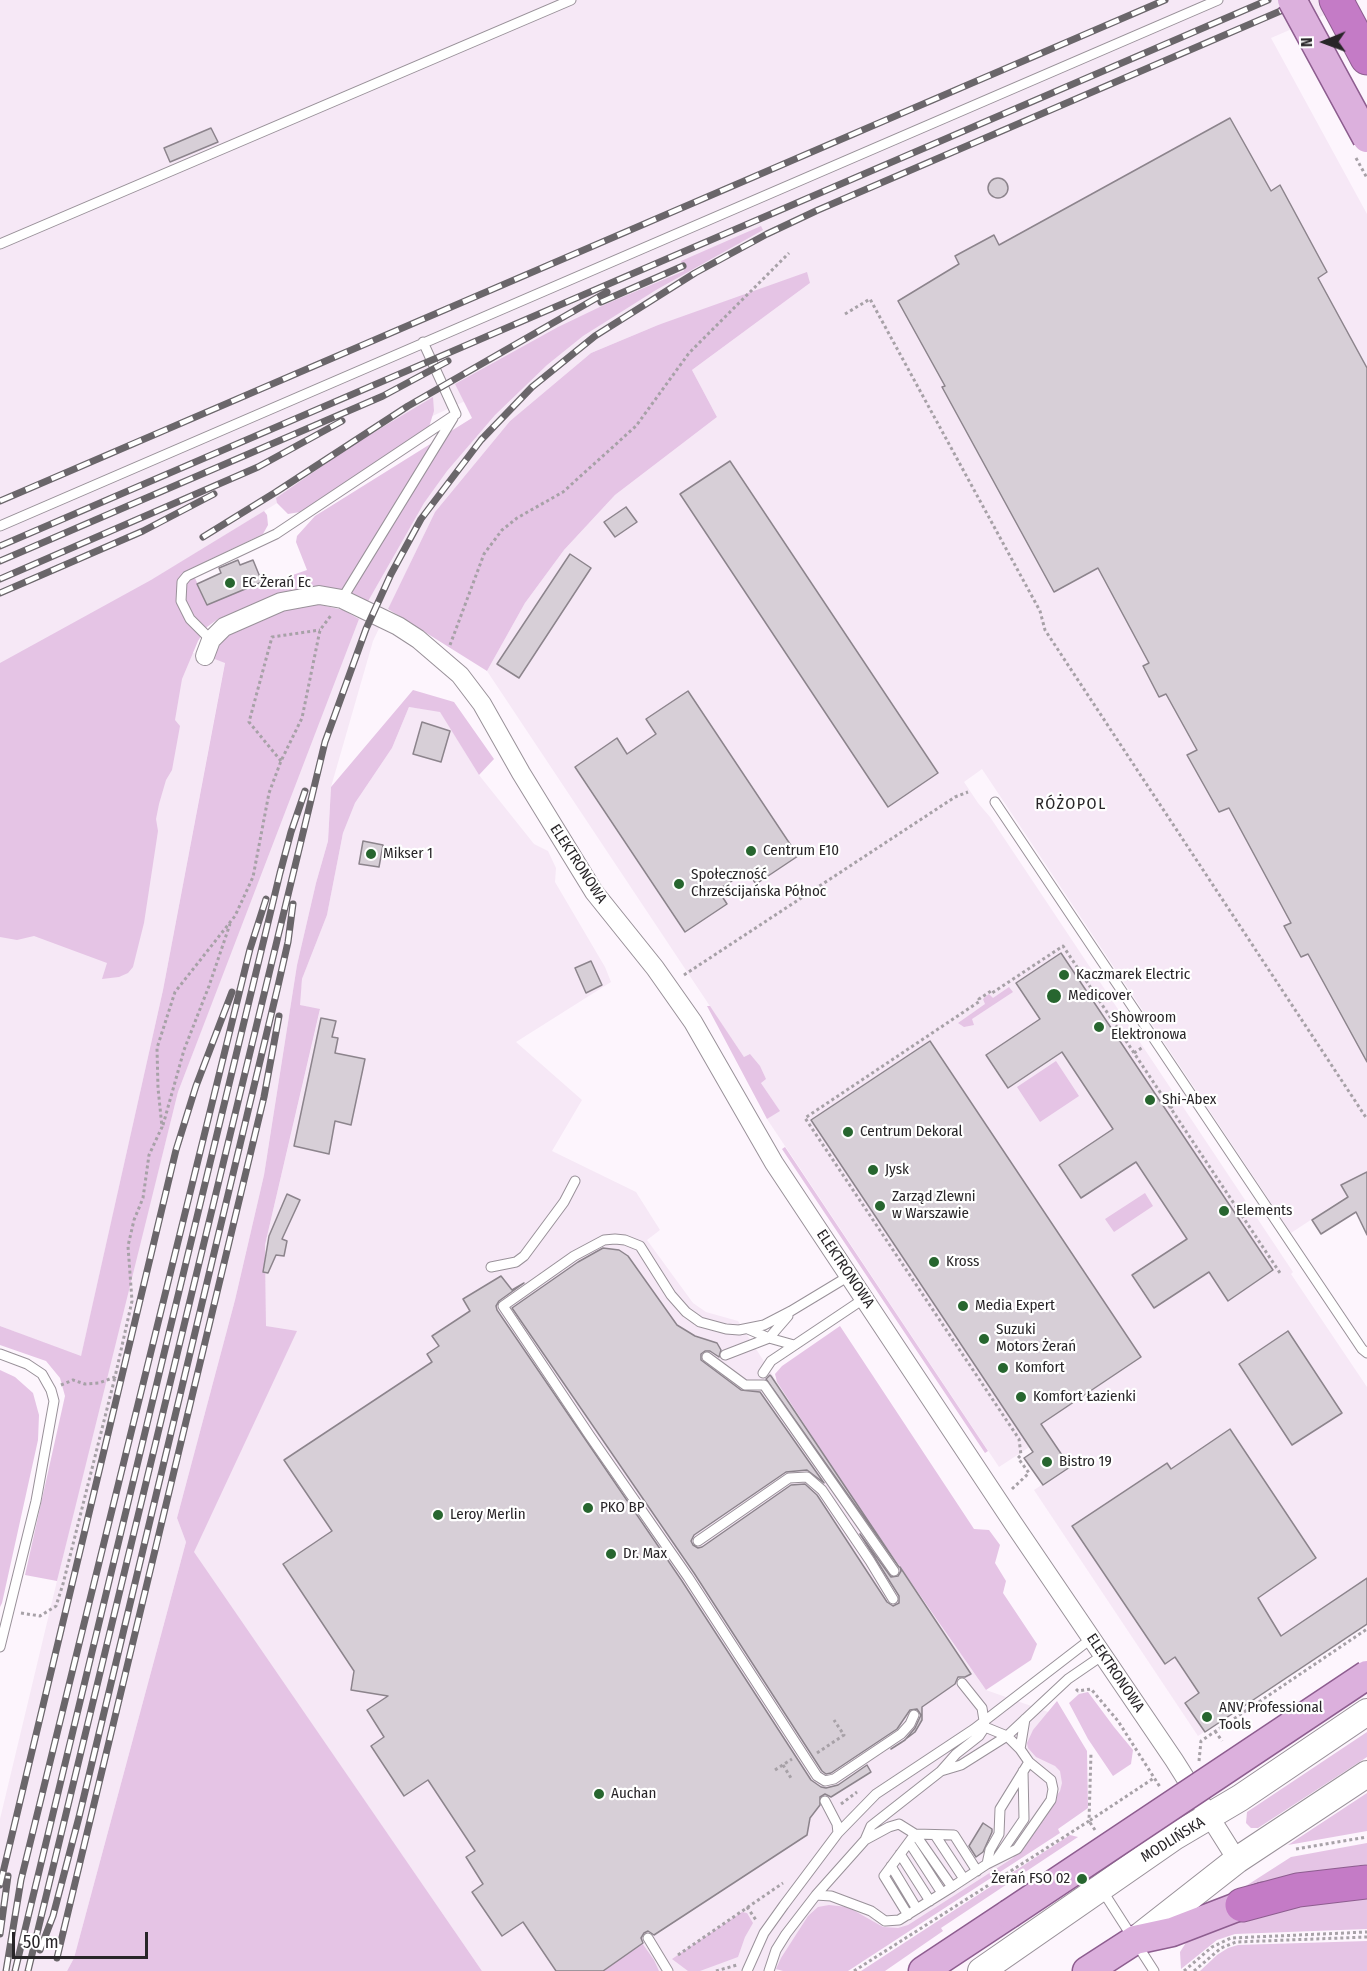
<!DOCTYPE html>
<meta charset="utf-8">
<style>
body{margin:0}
#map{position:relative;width:1367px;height:1971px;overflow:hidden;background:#fdf5fd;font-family:"Fira Sans Condensed",sans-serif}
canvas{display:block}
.north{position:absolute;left:1295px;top:12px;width:60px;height:60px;-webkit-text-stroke:4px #fff;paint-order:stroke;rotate:269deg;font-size:16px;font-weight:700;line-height:24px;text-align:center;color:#282528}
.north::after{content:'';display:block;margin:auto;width:21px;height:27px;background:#282528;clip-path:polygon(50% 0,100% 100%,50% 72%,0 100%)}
.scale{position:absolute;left:12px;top:1932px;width:136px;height:27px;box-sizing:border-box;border:3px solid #282528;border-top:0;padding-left:8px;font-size:18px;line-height:21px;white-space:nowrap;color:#282528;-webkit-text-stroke:4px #fff;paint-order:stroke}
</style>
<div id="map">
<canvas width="1367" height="1971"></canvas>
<div class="north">N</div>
<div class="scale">50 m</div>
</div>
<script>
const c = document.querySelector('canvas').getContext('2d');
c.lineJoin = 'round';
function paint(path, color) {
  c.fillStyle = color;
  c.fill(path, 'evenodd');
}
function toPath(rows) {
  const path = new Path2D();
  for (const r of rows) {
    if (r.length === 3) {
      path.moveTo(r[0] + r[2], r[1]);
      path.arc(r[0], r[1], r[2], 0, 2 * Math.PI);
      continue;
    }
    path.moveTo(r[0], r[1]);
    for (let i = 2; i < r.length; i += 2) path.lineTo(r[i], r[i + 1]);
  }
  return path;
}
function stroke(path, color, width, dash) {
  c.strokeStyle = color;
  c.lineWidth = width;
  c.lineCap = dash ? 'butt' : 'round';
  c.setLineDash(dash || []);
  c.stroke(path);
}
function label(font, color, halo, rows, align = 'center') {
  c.font = font + ' "Fira Sans Condensed",sans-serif';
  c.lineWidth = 4.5;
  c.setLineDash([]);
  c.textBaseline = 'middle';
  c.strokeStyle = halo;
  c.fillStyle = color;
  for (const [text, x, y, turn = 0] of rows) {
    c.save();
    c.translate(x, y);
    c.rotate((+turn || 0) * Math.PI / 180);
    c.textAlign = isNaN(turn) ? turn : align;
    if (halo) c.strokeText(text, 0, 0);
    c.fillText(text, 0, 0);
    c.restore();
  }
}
paint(toPath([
 [0,0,1359,0,1271,38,1367,214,1367,1217,1360,1220,1347,1196,1291,1233,982,769,964,782,978,803,990,817,1293,1272,1291,1274,1367,1387,1367,1624,1198,1736,1034,1490,1070,1466,1048,1435,999,1467,767,1119,779,1110,487,671,525,603,564,550,615,495,717,417,692,370,810,283,658,325,591,353,510,421,435,512,373,641,331,787,328,841,316,883,297,965,264,1175,235,1300,177,1518,186,1542,74,1958,67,1971,0,1971,0,1819,101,1397,178,1092,354,624,420,497,492,411,463,402,378,441,152,580,190,652,225,662,163,990,81,1357,0,1326],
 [409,707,440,711,479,775,534,844,548,851,556,868,555,882,605,967,611,982,516,1042,582,1100,552,1151,636,1192,660,1230,647,1240,693,1303,706,1312,738,1321,850,1495,986,1690,1051,1713,1083,1764,1015,1861,843,1971,788,1971,779,1969,775,1971,482,1971,193,1552,296,1332,266,1326,265,1245,320,1010,299,1005,302,979,327,915,343,833,355,803,392,748]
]), '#f6e8f6');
paint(toPath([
 [761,226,763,230,656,290,583,336,547,365,495,415,447,471,424,503,367,603,261,601,218,619,207,627,198,641,182,679,175,720,180,726,172,770,166,780,159,804,156,819,158,831,144,923,133,967,128,973,119,977,102,979,107,963,34,936,17,940,0,937,0,663,151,580,264,511,267,515,268,525,263,534,186,571,188,578,192,577,195,578,207,605,262,582,264,585,307,570,296,542,297,536,315,516,472,418,455,384,558,327,606,304,684,271,681,261],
 [807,272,810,283,692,370,717,417,615,495,564,550,525,603,487,671,388,609,435,512,510,421,591,353,658,325],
 [433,397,434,411,429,427,300,512,288,514,277,503,276,498,351,446],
 [317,604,343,610,359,619,178,1092,57,1581,25,1575,65,1396,60,1378,46,1361,0,1345,0,1326,81,1356,163,990,225,663,212,658,222,637,286,609],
 [413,690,454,702,494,759,479,775,440,712,409,707,392,748,355,803,343,833,327,915,302,979,300,1005,320,1009,265,1245,266,1326,297,1331,194,1552,482,1971,67,1971,74,1958,186,1542,177,1518,235,1300,264,1175,297,965,316,883,328,841,331,787],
 [1009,987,1013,992,972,1019,974,1025,964,1027,958,1023,985,1004,983,999,989,994,993,998],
 [710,1006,744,1057,750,1054,760,1066,766,1079,761,1083,780,1111,767,1119,707,1006],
 [1056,1061,1079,1096,1040,1122,1017,1087],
 [785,1147,787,1150,988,1451,985,1453,782,1149],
 [1145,1193,1153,1206,1114,1232,1105,1219],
 [840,1326,974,1529,989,1530,1000,1545,995,1563,1006,1581,1003,1593,1037,1644,1031,1660,986,1690,850,1495,777,1382,775,1374,782,1366],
 [0,1370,15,1377,33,1393,39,1415,38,1440,2,1603,0,1607],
 [1088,1692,1114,1727,1133,1750,1131,1764,1113,1776,1088,1739,1069,1703,1079,1694],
 [1057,1701,1087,1751,1088,1808,1058,1829,1060,1833,848,1971,783,1971,776,1969,781,1958,808,1916,818,1907,829,1905,848,1907,883,1927,898,1928,908,1925,1013,1858,1060,1791,1062,1783,1060,1771,1055,1766,1036,1757,1028,1748,1027,1743,1033,1730],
 [1367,1732,1367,1757,1258,1828,1251,1828,1246,1823,1247,1812],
 [1367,1793,1367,1831,1288,1845],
 [1070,1835,1078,1837,941,1928,943,1931,885,1971,861,1971],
 [1367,1843,1367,1864,1307,1874,1238,1891,1291,1857],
 [1367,1895,1367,1929,1235,1934,1217,1940,1181,1969,1180,1952,1187,1941,1266,1910],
 [742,1912,747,1913,753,1923,745,1937,738,1957,700,1971,688,1971,672,1959],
 [1367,1941,1367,1971,1200,1971,1217,1955,1228,1948,1238,1945],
 [642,1943,654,1960,659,1971,603,1971]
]), '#e5c4e5');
const building = toPath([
 [1230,118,1271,191,1280,185,1327,272,1318,278,1367,368,1367,1062,1308,954,1301,957,1284,926,1291,923,1229,808,1219,812,1187,755,1197,750,1166,694,1159,697,1143,666,1149,663,1098,568,1054,592,942,387,945,386,898,301,959,264,955,256,994,235,999,245,1230,118],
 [211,128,218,142,170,162,164,148,211,128],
 [998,188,10],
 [730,461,938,773,888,807,680,494,730,461],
 [626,507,637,522,615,537,604,522,626,507],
 [570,554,591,568,519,678,497,664,570,554],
 [238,560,240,565,253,560,262,582,207,605,197,584,221,573,219,568,238,560],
 [688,691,798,856,756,884,747,871,718,890,727,904,685,932,575,767,617,738,627,754,656,734,646,719,688,691],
 [422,722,450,731,441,762,413,754,422,722],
 [363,841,383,845,379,867,359,864,363,841],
 [1061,953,1273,1270,1228,1301,1209,1272,1154,1308,1132,1275,1187,1239,1136,1162,1081,1198,1059,1165,1113,1129,1062,1052,1008,1088,986,1055,1040,1019,1016,983,1061,953],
 [591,961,602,985,586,993,575,968,591,961],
 [321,1018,336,1021,332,1037,338,1038,335,1053,365,1059,351,1125,335,1121,329,1154,294,1146,321,1018],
 [930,1041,1141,1357,1041,1424,1070,1467,1043,1485,1024,1458,1033,1452,811,1120,930,1041],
 [1367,1172,1367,1235,1356,1212,1321,1234,1312,1220,1348,1197,1341,1185,1367,1172],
 [287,1194,300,1200,282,1239,287,1241,284,1256,276,1255,268,1273,263,1272,269,1236,287,1194],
 [603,1248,619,1250,628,1256,677,1325,695,1336,717,1343,721,1350,719,1357,710,1351,705,1351,701,1354,701,1360,741,1390,760,1392,824,1483,807,1470,786,1472,694,1535,691,1541,693,1545,698,1548,702,1547,791,1485,805,1484,817,1495,887,1602,893,1606,899,1603,899,1596,860,1534,891,1577,898,1576,901,1571,900,1567,971,1674,965,1677,958,1677,955,1684,922,1707,922,1720,915,1732,902,1742,891,1749,905,1740,915,1728,921,1715,917,1709,910,1710,897,1729,831,1773,826,1774,822,1771,694,1573,512,1308,578,1262,603,1248],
 [501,1276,512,1290,524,1283,499,1301,496,1306,497,1310,682,1581,811,1780,821,1787,826,1788,838,1785,867,1765,871,1772,831,1797,825,1794,820,1797,820,1805,810,1818,807,1835,654,1935,648,1931,644,1933,641,1938,643,1943,603,1971,556,1971,523,1922,502,1936,472,1892,483,1884,466,1857,475,1851,428,1780,404,1796,371,1746,384,1737,367,1710,388,1696,351,1690,354,1671,283,1564,332,1531,284,1460,432,1362,427,1354,439,1346,432,1336,470,1311,463,1299,501,1276],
 [1288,1331,1342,1413,1292,1445,1239,1364,1288,1331],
 [770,1375,771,1376,899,1567,766,1379,770,1375],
 [1230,1429,1316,1558,1258,1598,1281,1636,1367,1578,1367,1624,1205,1732,1185,1703,1199,1693,1175,1657,1165,1664,1072,1526,1167,1463,1171,1469,1230,1429],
 [983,1823,992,1829,992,1832,983,1852,976,1857,969,1846,983,1823]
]);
paint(building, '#d7cfd7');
stroke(building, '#8c848c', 1.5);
const lane = toPath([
 [0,244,571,0],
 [423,342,456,414],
 [0,526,1218,0],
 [342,599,453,418],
 [211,640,190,619,181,601,182,582,187,576,276,534,456,414],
 [995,802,1362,1349,1367,1353],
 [491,1267,516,1262,524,1256,564,1202,575,1181],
 [849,1276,791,1311,764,1325,739,1330,726,1329,700,1322,686,1312,671,1295,640,1246,625,1240,615,1239,604,1240,574,1256,503,1306,590,1436,688,1577,817,1776,825,1781,834,1779,901,1734,910,1724,914,1715],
 [748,1329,769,1338,794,1345],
 [0,1354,27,1364,42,1374,51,1390,54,1401,36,1501,0,1647],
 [725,1355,769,1338,788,1316],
 [707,1357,745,1385,764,1385,894,1571],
 [763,1373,771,1361,865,1298],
 [698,1541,789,1478,807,1477,822,1490,870,1561,893,1599],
 [1020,1749,1025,1719],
 [941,1771,956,1754,979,1736,985,1727,982,1708,962,1683],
 [825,1801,837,1824,838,1833],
 [935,1835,964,1879],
 [865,1840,889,1827,899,1824,915,1834,952,1887,987,1864,1017,1849,1051,1800,1053,1789,1051,1780,1029,1762,1020,1749,1007,1736,985,1727,976,1729],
 [909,1842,942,1893],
 [900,1854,930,1901],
 [998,1857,1024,1819,1023,1771],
 [987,1864,990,1850,999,1834,1000,1809,1029,1762],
 [891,1866,917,1909],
 [1102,1890,1154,1971],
 [816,1895,831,1896,871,1911,885,1921,899,1920,952,1887],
 [908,1915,884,1876,915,1834,954,1835,977,1871],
 [648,1938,668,1971],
 [747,1971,764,1933,784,1905,838,1833,876,1794,974,1729,1092,1638],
 [769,1971,776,1950,786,1934,816,1895,865,1840,871,1826,941,1771,961,1765,1007,1736,1068,1679,1103,1655]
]);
const street = toPath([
 [205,656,211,640,224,627,281,602,319,595,342,599,398,626,418,639,460,675,482,704,521,773,594,892,655,968,693,1022,774,1163,1013,1523,1174,1760,1237,1860]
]);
const secondary = toPath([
 [1135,1940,1237,1860,1367,1774],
 [981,1971,1174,1837,1240,1798,1367,1712]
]);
const primary = toPath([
 [923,1971,1009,1914],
 [1087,1971,1135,1940,1172,1932,1263,1897]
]);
const highway = toPath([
 [1336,0,1367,58],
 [1242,1905,1298,1890,1367,1882]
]);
stroke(lane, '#999199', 11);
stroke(street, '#999199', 20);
stroke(secondary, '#999199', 28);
stroke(primary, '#8d5d8f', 31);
stroke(highway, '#8d5d8f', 35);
stroke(toPath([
 [845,314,870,299,1040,611,1045,630,1367,1119],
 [450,645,484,554,502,530,517,518,563,492,636,426,689,353,789,253],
 [281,761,249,722,272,637,320,630],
 [684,975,955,797,968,792],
 [1134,1053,1143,1047],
 [1170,1108,1179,1102],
 [163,1125,184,1050,209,986,230,924],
 [61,1385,73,1380,85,1384,99,1383,115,1377,132,1301,128,1246,134,1220,143,1198,149,1155,162,1127,158,1088,157,1048,175,992,235,916,253,877,269,793,281,761,302,718,320,630,332,614],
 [1012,1489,1029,1473,1018,1458,1021,1455,1019,1439,805,1118,980,1001,979,999,991,991,992,993,1063,946,1280,1273],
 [21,1613,40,1616,56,1606,63,1584,115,1377],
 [1076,1689,1078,1691,1091,1689,1118,1721,1160,1787],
 [1215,1731,1222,1741],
 [817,1753,844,1735,834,1720],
 [1199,1761,1201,1741,1367,1629],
 [783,1765,791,1778],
 [775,1770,792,1759],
 [841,1804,857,1792],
 [1095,1830,1089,1821,1154,1778],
 [1296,1849,1367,1837],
 [747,1907,756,1920],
 [678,1955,783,1883],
 [716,1971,737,1965],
 [854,1971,1089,1821,1091,1753],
 [1184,1971,1212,1947,1231,1938,1367,1932],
 [1194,1971,1221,1948,1236,1942,1367,1937]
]), '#a7a1a7', 3, [3, 3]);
stroke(lane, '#fff', 9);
stroke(street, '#fff', 18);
stroke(secondary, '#fff', 26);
stroke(primary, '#dcb0dd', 28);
stroke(highway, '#c47bc6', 33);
const rail = toPath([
 [601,302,683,266],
 [0,501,1165,0],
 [203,537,276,492,408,406,607,292],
 [0,546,1268,0],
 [0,561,383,396,448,361],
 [0,579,258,467,342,421],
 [0,593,143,531,214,494],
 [0,1885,176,1150,196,1086,232,992],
 [0,1934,8,1876],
 [40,1950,53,1916,79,1817,278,986,288,942,293,904],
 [57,1958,264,1097,279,1016],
 [6,1971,21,1880,250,949,266,899],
 [15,1971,280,873,291,832,305,791],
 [28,1971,325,742,366,629,391,574,421,519,481,440,532,387,595,336,695,273,767,234,818,210,1306,0]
]);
stroke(rail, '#6a666a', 7);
stroke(rail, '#fff', 4.5, [14]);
const primaryBridge = toPath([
 [1292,0,1367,138],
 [1009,1914,1367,1675]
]);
stroke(primaryBridge, '#8d5d8f', 31, []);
stroke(toPath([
 [1356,158,1367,178]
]), '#a7a1a7', 3, [3, 3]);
stroke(primaryBridge, '#dcb0dd', 28);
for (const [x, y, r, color] of [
 [230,583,6,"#27662f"],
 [751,851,6,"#27662f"],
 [371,854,6,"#27662f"],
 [679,884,6,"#27662f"],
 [1064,975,6,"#27662f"],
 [1054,996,8,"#27662f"],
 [1099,1027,6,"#27662f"],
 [1150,1100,6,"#27662f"],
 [848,1132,6,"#27662f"],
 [873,1170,6,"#27662f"],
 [880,1206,6,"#27662f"],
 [1224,1211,6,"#27662f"],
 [934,1262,6,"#27662f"],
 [963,1306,6,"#27662f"],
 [984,1339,6,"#27662f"],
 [1003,1368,6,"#27662f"],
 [1021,1397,6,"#27662f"],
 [1047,1462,6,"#27662f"],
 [588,1508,6,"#27662f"],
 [438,1515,6,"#27662f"],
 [611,1554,6,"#27662f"],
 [1207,1717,6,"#27662f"],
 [599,1794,6,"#27662f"],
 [1082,1879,6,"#27662f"]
]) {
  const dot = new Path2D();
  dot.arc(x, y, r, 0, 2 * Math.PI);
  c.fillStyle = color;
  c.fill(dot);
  stroke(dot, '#fff', 2);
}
label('15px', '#282528', '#fff', [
 ["EC Żerań Ec",242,583],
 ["Centrum E10",763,851],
 ["Mikser 1",383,854],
 ["Społeczność",691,875],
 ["Chrześcijańska Północ",691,892],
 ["Kaczmarek Electric",1076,975],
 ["Medicover",1068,996],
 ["Showroom",1111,1018],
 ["Elektronowa",1111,1035],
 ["Shi-Abex",1162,1100],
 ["Centrum Dekoral",860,1132],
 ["Jysk",885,1170],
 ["Zarząd Zlewni",892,1197],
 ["w Warszawie",892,1214],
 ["Elements",1236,1211],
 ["Kross",946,1262],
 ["Media Expert",975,1306],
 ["Suzuki",996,1330],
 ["Motors Żerań",996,1347],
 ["Komfort",1015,1368],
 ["Komfort Łazienki",1033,1397],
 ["Bistro 19",1059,1462],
 ["PKO BP",600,1508],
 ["Leroy Merlin",450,1515],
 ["Dr. Max",623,1554],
 ["ANV Professional",1219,1708],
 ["Tools",1219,1725],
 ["Auchan",611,1794],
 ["Żerań FSO 02",1070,1879,"right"]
], 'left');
label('15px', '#282528', '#fff', [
 ["ELEKTRONOWA",578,864,57],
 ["ELEKTRONOWA",845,1269,56],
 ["ELEKTRONOWA",1115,1673,56],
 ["MODLIŃSKA",1173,1840,-32]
]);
c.letterSpacing = '1.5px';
label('16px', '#282528', '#fff', [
 ["RÓŻOPOL",1071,805]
]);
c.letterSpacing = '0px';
</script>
